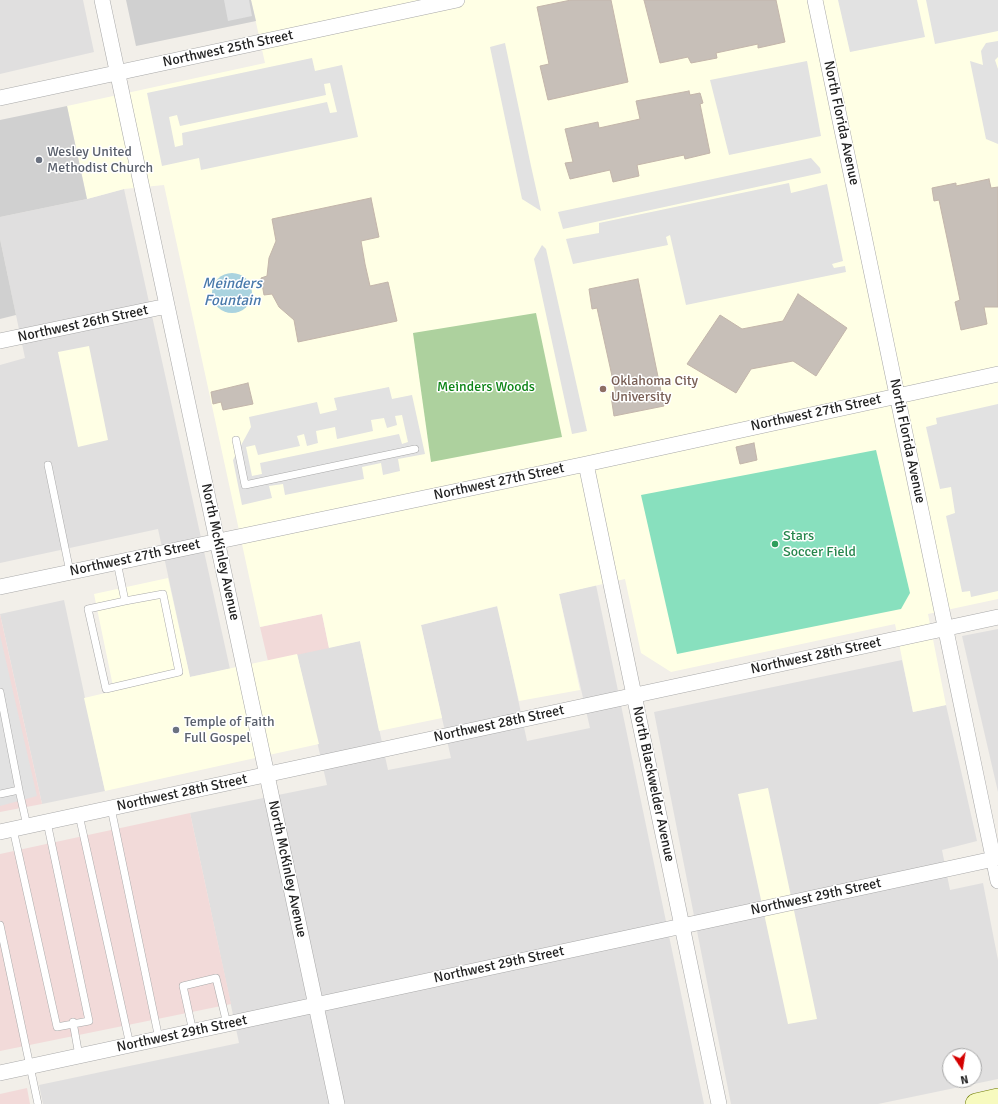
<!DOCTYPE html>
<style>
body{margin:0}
#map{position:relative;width:998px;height:1104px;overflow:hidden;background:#f2efe9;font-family:Signika,sans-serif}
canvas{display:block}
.north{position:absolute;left:942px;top:1048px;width:40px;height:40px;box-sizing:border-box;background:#fff;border:1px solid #a7a7a7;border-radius:50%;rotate:168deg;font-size:11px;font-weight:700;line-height:16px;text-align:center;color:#222}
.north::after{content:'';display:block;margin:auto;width:14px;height:18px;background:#d40000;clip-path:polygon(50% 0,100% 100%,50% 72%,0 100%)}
</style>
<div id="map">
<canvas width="998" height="1104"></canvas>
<div class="north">N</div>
</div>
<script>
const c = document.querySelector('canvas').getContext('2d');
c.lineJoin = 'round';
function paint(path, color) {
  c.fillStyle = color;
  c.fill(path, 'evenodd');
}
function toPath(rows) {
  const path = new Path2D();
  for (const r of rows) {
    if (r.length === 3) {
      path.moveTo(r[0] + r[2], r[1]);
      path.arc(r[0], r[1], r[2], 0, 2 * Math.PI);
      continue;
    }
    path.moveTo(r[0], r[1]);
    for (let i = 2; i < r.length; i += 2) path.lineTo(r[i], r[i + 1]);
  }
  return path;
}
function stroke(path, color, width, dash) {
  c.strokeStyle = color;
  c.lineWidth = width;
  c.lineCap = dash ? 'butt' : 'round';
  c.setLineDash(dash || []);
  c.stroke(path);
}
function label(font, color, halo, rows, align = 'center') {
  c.font = font + ' Signika,sans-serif';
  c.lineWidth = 3;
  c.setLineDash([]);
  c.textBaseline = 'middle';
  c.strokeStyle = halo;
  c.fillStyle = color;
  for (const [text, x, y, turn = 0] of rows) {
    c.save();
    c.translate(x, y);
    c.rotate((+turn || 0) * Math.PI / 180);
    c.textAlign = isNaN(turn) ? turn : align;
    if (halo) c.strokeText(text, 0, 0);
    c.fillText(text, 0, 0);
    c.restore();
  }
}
paint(toPath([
 [0,0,83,0,94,52,0,74],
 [124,189,230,669,190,677,158,529,0,563,0,365,25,358,0,239,0,217,87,199],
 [596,585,704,1104,43,1104,39,1085,239,1043,190,813,327,785,297,654,360,641,388,770,451,758,421,625,498,606,527,741,590,728,559,594],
 [64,600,105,791,42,804,0,614],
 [998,629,998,792,962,636],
 [902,660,913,712,946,705,977,841,942,850,950,890,983,883,998,960,998,1079,878,1104,731,1104,654,712],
 [950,1056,974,1056,974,1080,950,1080]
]), '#e0dfdf');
paint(toPath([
 [0,614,42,804,0,812],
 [322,614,329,648,268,661,260,627],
 [190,813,231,1004,0,1051,0,854],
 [27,1088,30,1104,0,1104,0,1094]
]), '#f2dad9');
paint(toPath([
 [251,0,998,0,998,599,928,614,946,705,913,712,895,624,671,672,641,653,625,579,559,594,580,690,519,701,497,606,421,625,442,718,379,731,360,641,329,648,322,614,260,627,164,185,124,189,87,199,67,106,265,63],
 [89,346,108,440,78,447,58,352],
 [168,578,190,677,297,654,319,744,105,791,84,698,114,691,94,594],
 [768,788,817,1019,788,1024,738,794]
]), '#ffffe5');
paint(toPath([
 [126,0,251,0,256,21,136,46],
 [67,106,87,199,0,217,0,120],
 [0,239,16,315,0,319]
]), '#d0d0d0');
paint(toPath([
 [536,313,562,437,431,462,413,333]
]), '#add19e');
paint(toPath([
 [876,450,910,593,901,609,677,654,641,495]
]), '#88e0be');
paint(toPath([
 [224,0,249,0,252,16,228,21],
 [838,0,917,0,925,37,850,52],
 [926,0,998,0,998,31,935,44],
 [998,41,998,57,995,60,998,69,998,144,986,139,970,61,983,65,981,51,986,43],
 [505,43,531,166,541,211,522,199,490,47],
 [312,58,315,71,342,65,358,137,201,170,199,158,162,166,147,93],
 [330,83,337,112,330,113,327,102,182,133,183,145,175,147,169,117,177,115,180,126,326,95,324,84],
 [807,61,821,136,729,155,710,80],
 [811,158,820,168,821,173,563,229,558,212],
 [789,183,791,193,827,184,843,261,832,264,834,268,845,266,846,272,686,305,670,235,666,237,668,245,573,264,566,239,599,233,599,223],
 [542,245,546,249,587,431,572,434,534,259],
 [389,387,392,399,412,395,425,454,398,459,400,471,383,475,381,463,362,467,364,479,285,495,283,484,269,486,272,498,242,505,233,460,251,427,249,417,317,402,320,414,337,410,334,398],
 [402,415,408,442,402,444,399,434,260,463,262,474,252,476,246,447,255,445,258,455,300,446,297,436,304,434,307,446,318,443,316,431,335,427,337,439,373,431,371,420,384,418,387,428,397,425,395,416],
 [998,404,998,591,971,597,970,591,962,592,946,516,955,513,951,487,940,489,926,427,937,424,936,418],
 [0,635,37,796,0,806]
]), '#e2e2e2');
paint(toPath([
 [232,293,20]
]), '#aad3df');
const building = toPath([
 [571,0,611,0,628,82,548,100,540,66,549,64,537,7,571,0],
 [644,0,776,0,785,42,758,48,758,44,716,53,717,58,691,63,688,57,660,63,644,0],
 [689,91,690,95,700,93,703,103,700,104,710,153,685,159,684,155,637,165,639,176,613,182,610,170,570,179,565,163,573,162,565,129,598,122,599,128,640,119,636,101,689,91],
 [989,179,991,188,998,187,998,307,984,307,987,324,961,330,955,302,960,300,939,200,934,201,932,188,956,183,956,186,989,179],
 [371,198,379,237,361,241,365,264,370,286,388,282,397,321,298,342,294,320,279,307,272,294,264,295,261,278,267,276,269,258,276,241,272,219,371,198],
 [638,279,664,406,614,416,611,396,616,394,597,308,592,309,589,289,638,279],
 [798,294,847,328,816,376,793,361,751,369,736,393,687,364,720,315,742,329,783,321,798,294],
 [248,383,253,404,223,410,221,402,213,404,211,392,248,383],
 [754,443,757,460,740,464,736,447,754,443]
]);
paint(building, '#c7bfb8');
stroke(building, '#c4b6ab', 1);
const lane = toPath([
 [236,440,245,485,415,449],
 [48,465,70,572],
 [117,562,125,601,88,609,106,689,179,672,163,594,125,601],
 [0,692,19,790],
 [0,794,19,790,27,826],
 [111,808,159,1039],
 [79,815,130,1045],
 [13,829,57,1027,89,1021,47,822],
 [0,925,38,1104],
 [73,1022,79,1056],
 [193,1032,183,986,216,978,227,1024]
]);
const street = toPath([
 [102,0,337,1104],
 [815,0,998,881],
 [0,98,457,0],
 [0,341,167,306],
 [586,464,719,1104],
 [0,587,586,464,998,374],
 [0,832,998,617],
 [0,1073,998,858]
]);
const secondary = toPath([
 [976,1104,998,1099]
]);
stroke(lane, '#a9a9a9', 8);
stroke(street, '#a9a9a9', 16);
stroke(secondary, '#707d05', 22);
stroke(lane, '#fff', 7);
stroke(street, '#fff', 15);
stroke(secondary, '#f7fabf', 21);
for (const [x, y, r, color] of [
 [39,160,4,"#6b7280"],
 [603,389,4,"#8d6e63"],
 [775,544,4,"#2e9e5b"],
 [176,730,4,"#6b7280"]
]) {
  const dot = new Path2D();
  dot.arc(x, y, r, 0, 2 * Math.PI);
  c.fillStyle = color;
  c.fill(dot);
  stroke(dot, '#fff', 1.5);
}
label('14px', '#222', '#fff', [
 ["Northwest 25th Street",228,49,-12],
 ["North Florida Avenue",841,123,78],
 ["Northwest 26th Street",83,324,-12],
 ["Northwest 27th Street",816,413,-12],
 ["North Florida Avenue",907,441,78],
 ["Northwest 27th Street",499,482,-12],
 ["North McKinley Avenue",220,552,78],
 ["Northwest 27th Street",135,558,-12],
 ["Northwest 28th Street",816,656,-12],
 ["Northwest 28th Street",499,724,-12],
 ["North Blackwelder Avenue",653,784,78],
 ["Northwest 28th Street",182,793,-12],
 ["North McKinley Avenue",287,869,78],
 ["Northwest 29th Street",816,897,-12],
 ["Northwest 29th Street",499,965,-12],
 ["Northwest 29th Street",182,1034,-12]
]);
label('14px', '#5b616d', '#fff', [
 ["Wesley United",47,152],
 ["Methodist Church",47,168],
 ["Temple of Faith",184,722],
 ["Full Gospel",184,738]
], 'left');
label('14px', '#785e54', '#fff', [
 ["Oklahoma City",611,381],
 ["University",611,397]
], 'left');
label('14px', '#0c8416', '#fff', [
 ["Meinders Woods",486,387]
]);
label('14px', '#27864d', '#fff', [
 ["Stars",783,536],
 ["Soccer Field",783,552]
], 'left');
label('italic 15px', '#4a7aab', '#fff', [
 ["Meinders",232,284],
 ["Fountain",232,301]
]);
</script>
